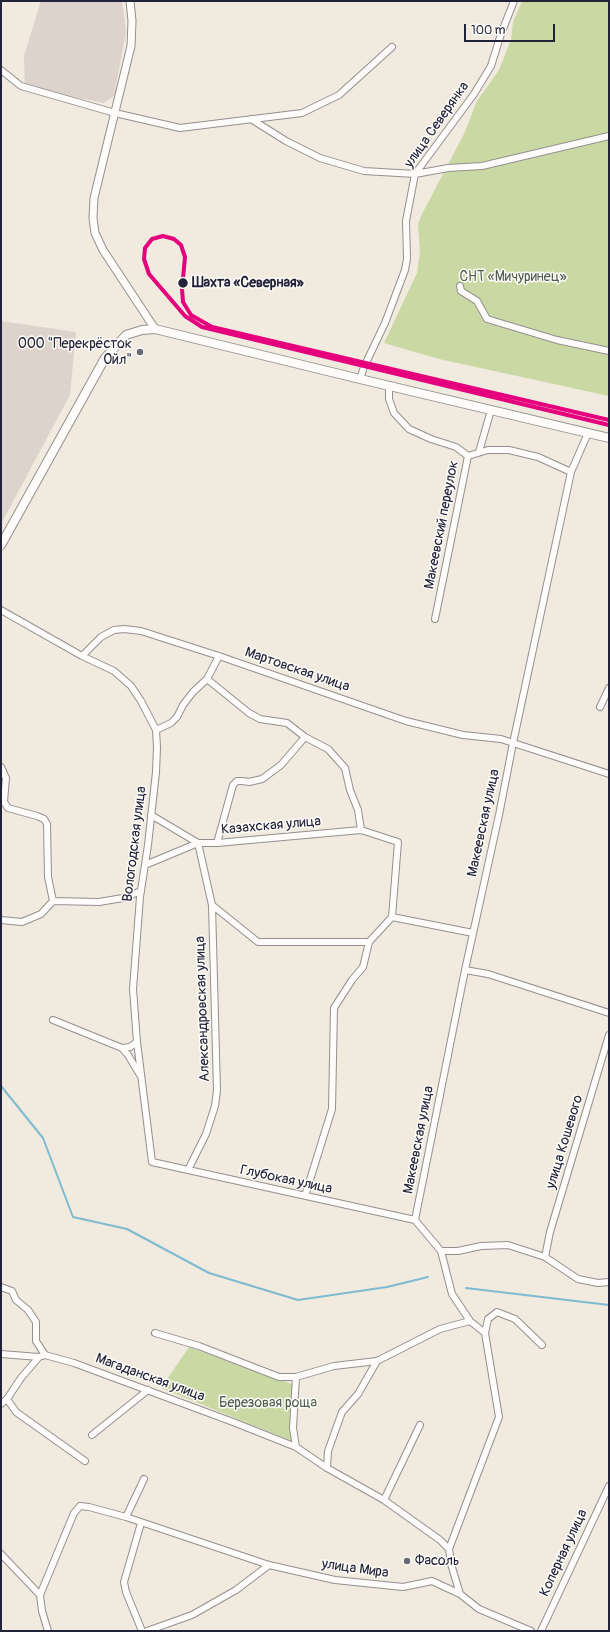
<!DOCTYPE html>
<meta charset="utf-8">
<style>
body{margin:0}
#map{position:relative;width:610px;height:1632px;overflow:hidden;background:#f0eadf;font-family:Pangolin,sans-serif}
canvas{display:block}
.frame{position:absolute;inset:0;border:2px solid #22223b;pointer-events:none}
.scale{position:absolute;left:464px;top:24px;width:91px;height:18px;box-sizing:border-box;border:2px solid #22223b;border-top:0;padding-left:5px;font-size:12px;line-height:14px;white-space:nowrap;color:#22223b;-webkit-text-stroke:3px #fdfcf7;paint-order:stroke}
</style>
<div id="map">
<canvas width="610" height="1632"></canvas>
<div class="frame"></div>
<div class="scale">100 m</div>
</div>
<script>
const c = document.querySelector('canvas').getContext('2d');
c.lineJoin = 'round';
function paint(path, color) {
  c.fillStyle = color;
  c.fill(path, 'evenodd');
}
function toPath(rows) {
  const path = new Path2D();
  for (const r of rows) {
    path.moveTo(r[0], r[1]);
    for (let i = 2; i < r.length; i += 2) path.lineTo(r[i], r[i + 1]);
  }
  return path;
}
function stroke(path, color, width, dash) {
  c.strokeStyle = color;
  c.lineWidth = width;
  c.lineCap = dash ? 'butt' : 'round';
  c.setLineDash(dash || []);
  c.stroke(path);
}
function label(font, color, halo, rows, align = 'center') {
  c.font = font + ' Pangolin,sans-serif';
  c.lineWidth = 3;
  c.setLineDash([]);
  c.textBaseline = 'middle';
  c.strokeStyle = halo;
  c.fillStyle = color;
  for (const [text, x, y, turn = 0] of rows) {
    c.save();
    c.translate(x, y);
    c.rotate((+turn || 0) * Math.PI / 180);
    c.textAlign = isNaN(turn) ? turn : align;
    if (halo) c.strokeText(text, 0, 0);
    c.fillText(text, 0, 0);
    c.restore();
  }
}
paint(toPath([
 [41,1,122,1,126,32,114,96,103,103,25,87,24,56],
 [1,321,76,332,70,395,1,524]
]), '#ded3cc');
paint(toPath([
 [522,1,609,1,609,396,439,359,384,343,417,273,420,251,418,224,422,214,464,134,477,101,499,70,511,40,513,22],
 [189,1347,295,1385,292,1441,161,1388]
]), '#cad8a4');
stroke(toPath([
 [1,1086,43,1138,73,1217,127,1229,209,1273,298,1300,387,1287,428,1277],
 [466,1288,609,1305]
]), '#7ebbd1', 2);
const minor = toPath([
 [1,70,21,86,115,113,180,128,302,113,339,95,392,47],
 [251,119,286,141,320,158,364,171,415,174,448,168,482,166,609,136],
 [460,286,461,291,477,301,487,319,557,340,609,351],
 [360,379,364,367,385,323,405,270,407,259,406,221,415,174,474,94,491,66,501,34,514,1],
 [389,385,389,399,394,413,409,429,431,439,456,447,468,456,435,619],
 [479,452,491,410],
 [468,456,488,450,509,450,538,457,571,472],
 [1,610,82,656,114,671,131,686,141,701,156,730,157,747,156,772,148,845,140,897,133,989,137,1042,152,1162,415,1220],
 [82,656,101,637,114,630,124,629,141,631,219,656,406,721,463,735,501,739,609,774],
 [207,679,249,713,260,719,287,723,305,737,328,749,345,768,350,790,358,810,361,830],
 [600,707,609,688],
 [156,730,171,723,177,717,183,705,193,692,207,679,219,656],
 [1,767,6,778,4,802,8,808,37,816,44,819,47,824,48,877,53,901],
 [151,815,198,843,217,843,361,830,398,842,392,917,369,942,258,942,212,905],
 [217,843,233,785,237,781,242,781,249,782,262,779,281,765,305,737],
 [145,865,198,843,212,905,217,1090,215,1106,206,1134,188,1170],
 [392,917,473,933],
 [1,920,22,922,41,914,53,901,99,902,123,898,141,891],
 [465,970,488,974,609,1013],
 [53,1020,122,1048,128,1055,140,1075],
 [122,1048,130,1047,137,1042],
 [305,1196,332,1109,334,1008,352,980,363,967,369,942],
 [415,1220,465,970,499,815,513,743,571,472,588,433],
 [415,1220,441,1251,458,1251,481,1246,508,1245,545,1257,578,1279,598,1283,609,1282],
 [441,1251,452,1294,470,1321,485,1333,499,1417,449,1549],
 [545,1257,550,1232,609,1035],
 [1,1287,12,1291,16,1300,28,1310,36,1322,36,1341,45,1355],
 [155,1333,199,1346,279,1377,296,1377,334,1366,377,1361,440,1329,470,1321],
 [485,1333,488,1319,497,1312,515,1319,542,1345],
 [1,1354,39,1357],
 [7,1399,16,1412,85,1461],
 [1,1404,7,1399,21,1378,39,1357,45,1355,74,1363,233,1422,296,1447,327,1468,384,1500,440,1540,449,1549,451,1564,460,1594,479,1609,531,1631],
 [92,1435,148,1390],
 [296,1447,293,1428,296,1377],
 [327,1468,328,1451,342,1412,358,1394,377,1361],
 [384,1500,420,1425],
 [126,1517,144,1479],
 [141,1523,124,1582,126,1592,142,1631],
 [1,1554,40,1595,42,1611,48,1631],
 [40,1595,74,1513,80,1506,89,1507,126,1517,269,1565,335,1580,403,1587,432,1581,460,1594],
 [147,1631,192,1615,236,1590,269,1565],
 [541,1631,609,1486]
]);
const tertiary = toPath([
 [130,1,132,21,131,46,94,198,93,218,95,233,103,250,155,329]
]);
const secondary = toPath([
 [1,545,105,358,126,335,142,330,155,329,360,379,609,438]
]);
stroke(minor, '#93908f', 8);
stroke(tertiary, '#93908f', 9);
stroke(secondary, '#93908f', 10);
stroke(minor, '#fdfcfa', 6);
stroke(tertiary, '#fdfcfa', 7);
stroke(secondary, '#fdfcfa', 8);
stroke(toPath([
 [609,420,212,327,191,315,183,302,182,289,185,257,181,245,174,239,163,236,152,239,145,248,144,259,149,274,185,316,202,327,609,425]
]), '#e5007d', 4);
for (const [x, y, r, color] of [
 [183,283,5.5,"#22223b"],
 [140,352,4,"#6a6874"],
 [407,1561,4,"#6a6874"]
]) {
  const dot = new Path2D();
  dot.arc(x, y, r, 0, 2 * Math.PI);
  c.fillStyle = color;
  c.fill(dot);
  stroke(dot, '#fdfcf7', 1.5);
}
label('14px', '#22223b', '#fdfcf7', [
 ["улица Северянка",437,125,-55],
 ["Макеевский переулок",442,525,-79],
 ["Мартовская улица",297,670,19],
 ["Макеевская улица",484,823,-78],
 ["Казахская улица",271,826,-5],
 ["Вологодская улица",135,844,-83],
 ["Александровская улица",203,1009,-92],
 ["Макеевская улица",419,1140,-79],
 ["улица Кошевого",565,1142,-73],
 ["Глубокая улица",286,1180,12],
 ["Магаданская улица",150,1378,20],
 ["Коперная улица",564,1553,-65],
 ["улица Мира",355,1569,8]
]);
label('14px', '#525d4f', '#fdfcf7', [
 ["СНТ «Мичуринец»",513,277],
 ["Березовая роща",268,1403]
]);
label('bold 14px', '#22223b', '#fdfcf7', [
 ["Шахта «Северная»",192,283]
], 'left');
label('14px', '#22223b', '#fdfcf7', [
 ["ООО \"Перекрёсток",132,344],
 ["Ойл\"",132,360],
 ["Фасоль",415,1561,"left"]
], 'right');
</script>
